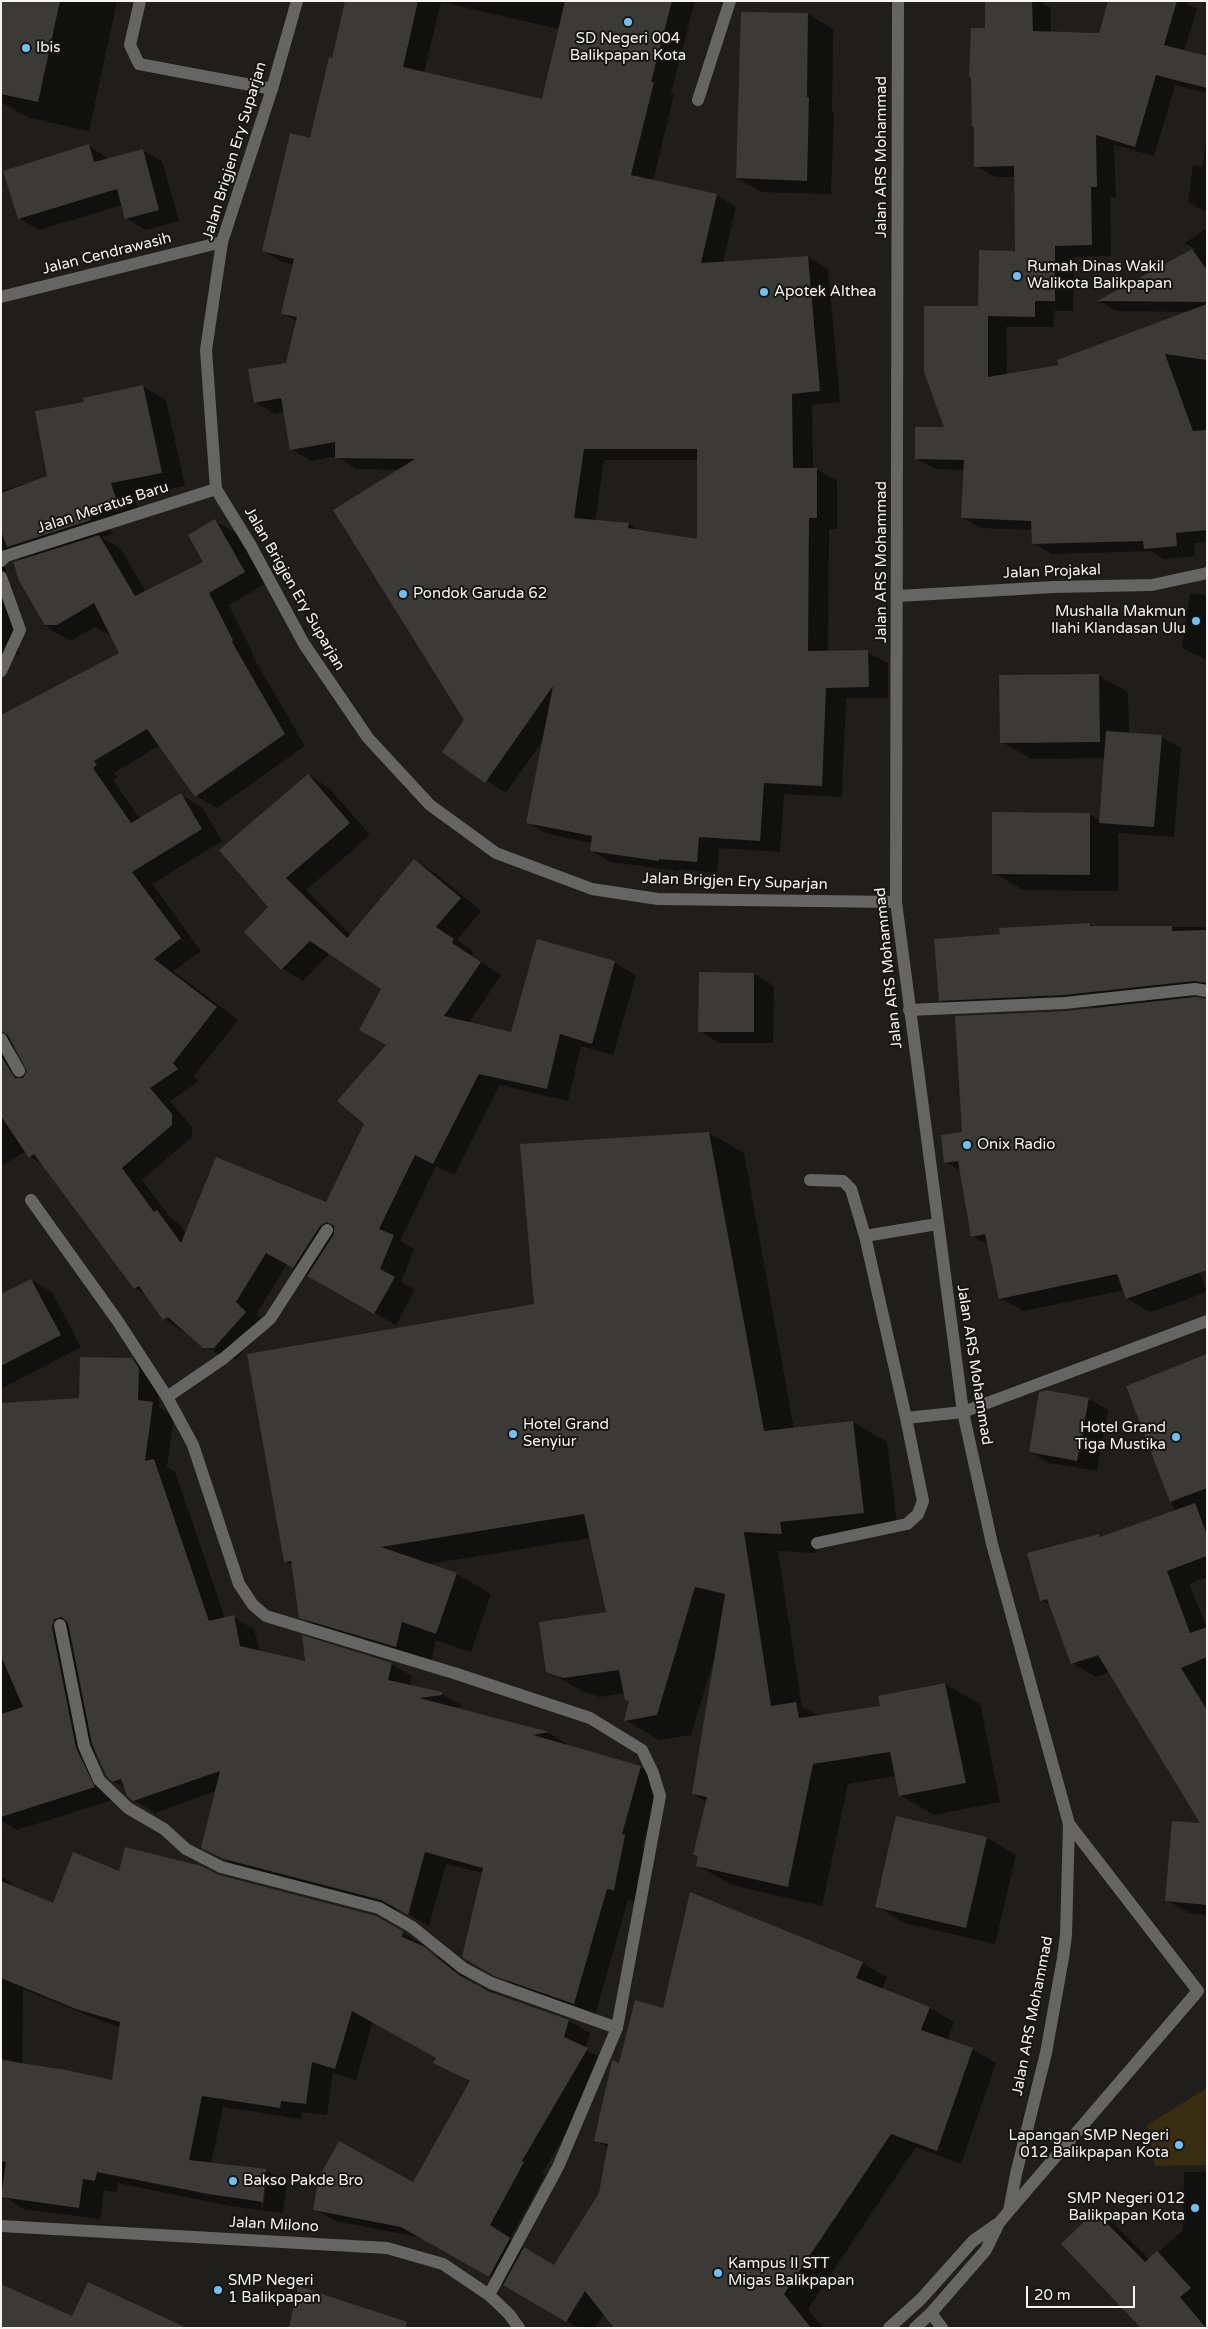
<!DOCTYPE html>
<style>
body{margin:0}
#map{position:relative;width:1208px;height:2329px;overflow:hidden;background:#1f1e1b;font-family:"Varela Round",sans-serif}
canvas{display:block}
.frame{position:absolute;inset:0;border:2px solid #f5f4f2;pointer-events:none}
.scale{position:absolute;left:1026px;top:2286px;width:109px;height:22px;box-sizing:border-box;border:2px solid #f5f4f2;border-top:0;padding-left:6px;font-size:15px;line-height:18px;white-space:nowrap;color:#f5f4f2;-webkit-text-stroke:4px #161512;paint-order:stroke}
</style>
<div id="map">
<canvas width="1208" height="2329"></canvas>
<div class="frame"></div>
<div class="scale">20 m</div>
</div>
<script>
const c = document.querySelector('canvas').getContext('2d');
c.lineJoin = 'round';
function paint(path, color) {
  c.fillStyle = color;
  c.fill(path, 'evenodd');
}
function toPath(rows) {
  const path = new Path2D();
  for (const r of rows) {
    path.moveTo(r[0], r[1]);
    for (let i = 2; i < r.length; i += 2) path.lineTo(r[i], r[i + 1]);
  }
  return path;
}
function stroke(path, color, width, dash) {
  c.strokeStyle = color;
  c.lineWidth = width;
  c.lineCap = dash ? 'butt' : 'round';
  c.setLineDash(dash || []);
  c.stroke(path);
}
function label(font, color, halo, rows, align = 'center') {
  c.font = font + ' "Varela Round",sans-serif';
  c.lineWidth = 4;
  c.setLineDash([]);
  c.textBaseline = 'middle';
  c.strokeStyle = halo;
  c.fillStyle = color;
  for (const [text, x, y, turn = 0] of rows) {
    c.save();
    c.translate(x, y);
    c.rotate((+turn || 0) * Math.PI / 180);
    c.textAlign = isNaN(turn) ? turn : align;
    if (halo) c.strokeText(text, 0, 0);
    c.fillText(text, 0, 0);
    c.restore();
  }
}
paint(toPath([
 [1207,2088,1207,2165,1155,2166,1147,2125]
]), '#392d10');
paint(toPath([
 [1,1,117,1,89,131,29,118,1,102],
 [346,1,695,1,671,93,674,95,653,181,716,195,736,207,723,263,808,257,828,269,840,402,812,405,813,469,816,469,837,481,837,529,829,529,828,652,867,652,888,663,888,698,846,698,842,797,784,794,780,852,719,848,717,873,679,869,679,871,611,862,591,851,592,843,548,834,528,822,544,739,506,793,444,752,466,720,400,470,356,469,336,456,311,461,291,449,285,412,275,414,255,402,287,364,297,322,283,313,294,265,283,262,263,251,311,140],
 [441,2,559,29,543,101,424,73],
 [604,460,698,460,698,540,641,532,629,524,595,521],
 [986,1,1039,1,1051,8,1051,33,1100,35,1109,1,1183,1,1197,9,1184,51,1207,57,1207,93,1175,85,1154,156,1114,145,1116,197,1110,197,1111,256,1074,257,1073,311,1054,311,1053,327,1006,327,1007,376,1060,366,1188,312,1117,311,1099,301,1195,249,1185,243,1207,228,1207,542,1194,543,1195,556,1164,559,1151,551,1052,554,1033,543,1033,530,981,528,962,517,965,470,935,469,916,458,946,428,979,307,1016,253,1015,177,995,177,976,166,975,127,986,30],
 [808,14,833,29,832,111,834,112,831,194,762,192,737,178],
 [1207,130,1207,212,1188,202,1193,165,1203,167],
 [89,146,109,159,142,150,162,161,179,221,146,230,126,218,122,205,39,230,19,218],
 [142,386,166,400,185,486,134,496,139,515,108,525,113,534,101,537,120,548,146,592,205,562,215,521,236,533,265,584,229,605,253,653,252,655,305,746,217,808,196,796,160,745,114,773,117,777,113,780,140,819,181,795,202,807,222,841,152,884,201,951,173,971,238,1020,194,1076,198,1082,170,1101,192,1127,192,1137,142,1180,171,1219,178,1223,186,1234,327,1203,365,1123,387,1045,383,989,330,953,303,981,282,968,270,907,308,775,329,788,370,835,306,890,351,935,414,860,435,873,481,911,457,940,474,952,472,956,501,975,469,1023,512,1033,538,941,615,963,636,975,613,1055,581,1046,568,1101,500,1085,454,1175,436,1166,400,1241,414,1249,401,1282,415,1290,396,1325,287,1264,256,1315,267,1324,236,1359,226,1359,164,1319,146,1294,135,1288,44,1165,30,1157,26,1151,1,1166,1,716,121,653,113,637,95,627,70,641,49,629,12,564,22,561,2,549,20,654,1,657,1,491,48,477,86,403],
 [15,1046,28,1067,27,1079,14,1056],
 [1190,593,1207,595,1207,660,1182,648],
 [1000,676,1099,676,1128,692,1129,734,1161,737,1181,748,1174,837,1118,833,1118,891,1023,890,994,873,1089,814,1100,821,1105,758,1031,759,1002,742],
 [1089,924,1095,927,1207,927,1207,995,1189,997,1190,1243,1207,1292,1150,1312,1127,1299,1124,1290,1024,1311,1000,1298,989,1245,972,1236,961,1171,946,1162,963,1133,1092,1007,964,1013,940,1000,1001,935],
 [754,974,774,986,773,1043,719,1043,700,1031],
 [709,1133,744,1153,794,1429,853,1422,887,1442,898,1532,814,1542,816,1553,778,1551,802,1707,819,1716,882,1707,945,1684,980,1704,1000,1802,934,1815,900,1795,896,1776,848,1784,822,1906,732,1885,697,1865,707,1802,693,1794,716,1659,714,1659,691,1735,659,1740,625,1720,630,1701,625,1693,599,1697,582,1691,547,1671,607,1613,591,1538,428,1564,457,1574,491,1594,471,1652,436,1640,430,1666,335,1637,300,1617,292,1565,285,1561,536,1305],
 [31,1280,52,1292,81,1347,1,1389,1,1295],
 [1207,1355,1207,1577,1189,1584,1207,1628,1207,1915,1190,1913,1166,1900,1202,1825,1110,1672,1096,1677,1072,1663,1051,1606,1041,1600,1099,1535,1102,1537,1175,1511,1127,1386],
 [1104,1652,1104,1654,1087,1660,1087,1657],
 [132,1359,153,1372,159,1381,159,1407,174,1416,167,1467,175,1472,225,1618,233,1617,254,1629,260,1651,307,1662,391,1664,412,1676,410,1686,442,1694,463,1706,452,1708,549,1733,567,1744,563,1745,640,1767,661,1779,642,1847,645,1848,635,1901,628,1900,595,2015,517,1987,464,1956,483,1873,446,1864,429,1926,404,1912,246,1871,202,1847,216,1791,155,1813,134,1800,125,1788,113,1781,95,1750,97,1761,115,1799,17,1830,1,1821,1,1404,81,1399],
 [1088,1399,1108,1410,1097,1471,1050,1463,1030,1452],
 [897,1818,987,1838,1016,1855,995,1944,905,1923,876,1906],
 [120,1872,219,1876,375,1917,424,1945,423,1948,444,1960,477,1986,569,2021,590,2033,585,2049,608,2062,542,2174,545,2175,510,2239,555,2266,600,2193,609,2148,596,2140,620,2064,664,2010,862,1963,887,1977,882,1989,930,2008,954,2022,947,2040,972,2049,996,2063,961,2164,916,2147,808,2309,823,2328,616,2328,604,2313,595,2328,579,2328,424,2238,335,2221,314,2209,414,2184,471,2082,435,2062,437,2057,373,2021,356,2080,333,2073,327,2115,302,2112,301,2119,223,2107,211,2164,266,2170,287,2182,283,2213,230,2206,118,2183,116,2192,104,2190,100,2219,23,2209,1,2194,1,2073,113,2082,120,2027,99,2020,23,1989,22,2063,1,2058,1,1876,12,1883,10,1886,54,1904],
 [264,2178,267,2178,263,2208,261,2208],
 [1184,2172,1207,2172,1207,2328,1143,2328,1095,2213,1114,2224,1150,2260,1183,2230]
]), '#0007');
paint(toPath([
 [1,1,60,1,38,102,1,94],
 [345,1,418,1,403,67,542,99,565,1,672,1,651,82,654,82,631,175,717,194,701,263,808,256,820,391,792,394,793,468,817,468,817,518,809,518,808,651,868,650,869,687,826,688,822,786,764,783,760,841,699,837,697,862,659,859,659,861,590,851,592,836,526,823,553,686,485,783,442,752,464,720,333,510,415,459,335,458,335,442,290,450,281,398,254,403,248,369,286,363,297,317,281,314,294,259,262,251,290,133,310,138,329,57,332,58],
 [584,449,697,449,697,539,628,528,629,523,574,518],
 [985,1,1032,1,1033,31,1099,33,1108,1,1177,1,1164,45,1207,56,1207,88,1156,75,1135,147,1096,135,1097,187,1091,187,1092,245,1055,246,1055,301,1035,301,1035,317,988,316,988,377,1059,365,1057,360,1207,304,1207,360,1165,354,1193,431,1207,430,1207,530,1176,533,1177,546,1144,549,1143,541,1032,544,1031,521,961,518,964,460,915,459,915,427,944,427,924,372,924,306,978,306,979,250,1015,251,1014,166,974,167,974,127,972,127,971,77,969,77,971,28,985,28],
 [741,12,808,13,807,97,809,97,807,181,736,178],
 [89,144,94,162,143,149,159,210,125,219,117,189,18,219,3,171],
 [1192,249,1207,270,1207,302,1097,301],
 [143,385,162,473,111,483,117,502,86,512,91,520,7,547,1,531,1,493,47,476,35,411,84,402,83,398],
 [215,519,245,572,209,593,233,640,232,642,285,734,195,797,147,729,94,761,97,765,93,768,131,823,181,793,202,829,132,872,181,938,154,959,217,1007,173,1063,178,1069,150,1088,172,1114,172,1125,122,1168,154,1212,157,1210,181,1243,216,1157,326,1202,364,1124,337,1101,386,1045,359,1030,381,989,310,941,281,970,244,932,268,907,219,850,308,774,350,823,286,878,347,938,414,859,461,898,436,927,454,939,452,943,481,962,444,1016,511,1032,537,939,615,961,592,1044,560,1034,547,1089,479,1074,433,1164,415,1155,379,1229,394,1235,380,1269,395,1277,374,1314,307,1276,334,1234,334,1226,327,1222,320,1226,293,1268,266,1253,236,1302,246,1312,214,1348,203,1348,168,1317,163,1320,139,1286,134,1289,34,1154,29,1158,1,1116,1,1056,15,1078,23,1078,27,1071,8,1035,1,1031,1,715,119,653,94,603,57,625,45,625,19,581,13,562,99,535,135,596,203,562,188,535],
 [1099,674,1100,742,1000,743,999,675],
 [1106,731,1162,735,1154,827,1099,823],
 [992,812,1090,813,1090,875,992,874],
 [1090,923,1090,926,1172,926,1172,931,1207,930,1207,983,1194,981,1064,995,939,1001,934,939,1000,934,999,928],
 [699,972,754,973,754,1032,698,1032],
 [1195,997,1207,999,1207,1270,1126,1299,1117,1274,999,1299,985,1234,971,1237,958,1161,944,1163,941,1135,962,1132,955,1016,1066,1011],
 [709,1132,764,1431,853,1421,864,1513,780,1522,782,1534,744,1532,771,1706,796,1702,799,1718,880,1706,878,1696,945,1683,966,1783,899,1796,890,1752,813,1764,788,1887,696,1866,698,1856,693,1855,707,1797,692,1794,725,1594,695,1587,657,1715,624,1721,629,1701,625,1700,619,1670,563,1678,546,1672,539,1622,606,1612,584,1514,381,1547,457,1573,436,1634,402,1622,396,1647,299,1618,291,1561,284,1562,247,1354,534,1304,520,1144],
 [31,1279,61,1335,1,1366,1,1294],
 [1207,1354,1207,1488,1170,1502,1126,1386],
 [80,1357,132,1358,139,1368,138,1400,153,1402,145,1461,154,1459,209,1621,234,1615,240,1646,305,1661,302,1635,392,1663,388,1680,442,1692,442,1695,419,1698,549,1732,533,1735,641,1766,622,1834,625,1835,614,1890,607,1889,574,2004,494,1976,462,1957,483,1868,425,1852,408,1915,381,1900,224,1859,201,1848,220,1771,133,1801,127,1796,121,1779,112,1782,106,1775,92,1744,68,1623,62,1617,54,1619,52,1627,76,1748,95,1787,1,1817,1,1714,23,1707,1,1656,1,1403,79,1398],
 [1046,1390,1089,1398,1077,1461,1029,1452,1039,1392],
 [1195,1503,1207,1535,1207,1556,1167,1571,1190,1633,1207,1627,1207,1657,1181,1668,1207,1710,1207,1905,1165,1901,1172,1821,1200,1823,1098,1655,1071,1664,1047,1599,1040,1601,1027,1553,1099,1534,1100,1537],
 [896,1816,987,1837,966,1928,875,1907],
 [125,1847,197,1865,197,1864,219,1875,376,1916,403,1931,402,1937,423,1946,459,1975,488,1991,569,2020,564,2037,588,2048,522,2161,524,2162,490,2225,510,2238,489,2277,401,2227,313,2210,319,2177,339,2141,413,2182,470,2081,433,2063,436,2058,352,2011,335,2069,312,2062,306,2104,281,2101,280,2108,202,2096,189,2160,266,2169,263,2202,208,2194,97,2172,95,2181,83,2179,79,2208,1,2197,6,2162,1,2161,1,2060,66,2070,112,2080,120,2022,76,2009,1,1978,1,1881,53,1903,73,1852,119,1871],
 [690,1892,863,1962,856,1978,930,2007,921,2030,973,2048,937,2151,891,2134,784,2294,811,2328,614,2328,585,2291,566,2322,503,2285,524,2247,554,2265,599,2193,608,2144,594,2141,612,2061,612,2060,619,2063,635,2000,663,2008],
 [1095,2211,1145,2262,1157,2251,1191,2288,1180,2297,1206,2328,1141,2328,1061,2244],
 [88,2282,187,2328,1,2328,1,2284,72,2316],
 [298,2286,407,2322,406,2328,289,2328]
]), '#3c3a37');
stroke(toPath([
 [140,1,130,45,139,64,272,89],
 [810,1180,843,1181,851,1189,865,1236,906,1418],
 [865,1236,937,1224],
 [817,1543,907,1524,918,1514,923,1501,906,1418,963,1412,1207,1321]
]), '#656563', 12);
stroke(toPath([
 [698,100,730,1],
 [1,297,222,242],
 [1,561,6,556,216,489],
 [1,577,20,630,1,671],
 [898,596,1054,587,1152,585,1207,573],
 [909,1010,1065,1003,1195,989,1207,991],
 [1,1039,19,1071],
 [31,1200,117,1320,167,1397,193,1445,239,1584,253,1605,266,1616,457,1674,590,1718,642,1750,653,1773,660,1796,617,2028,558,2167,489,2295],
 [167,1397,224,1358,270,1319,327,1230],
 [60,1625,84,1746,99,1780,128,1808,164,1829,186,1849,221,1867,379,1908,412,1927,463,1968,491,1983,617,2028],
 [1,2226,387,2248,443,2264,489,2295,509,2314,519,2328],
 [931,2313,942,2328]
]), '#656563', 12);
stroke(toPath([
 [297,1,272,89,222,242,206,350,216,489,251,546,304,644,368,738,430,805,496,853,592,889,658,899,896,902],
 [898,1,896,902,963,1412,992,1544,1069,1824,1066,1935,1063,1958,1046,2053,1016,2174,1009,2211],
 [1069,1824,1198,1991],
 [889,2328,921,2299,973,2241,997,2224],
 [915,2328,931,2313,986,2250,999,2223,1009,2211,1198,1991]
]), '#656563', 12);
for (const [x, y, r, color] of [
 [628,22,5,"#6dc2f3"],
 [26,48,5,"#6dc2f3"],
 [1017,276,5,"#6dc2f3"],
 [764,292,5,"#6dc2f3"],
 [403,594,5,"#6dc2f3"],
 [1196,621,5,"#6dc2f3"],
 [967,1145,5,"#6dc2f3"],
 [513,1434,5,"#6dc2f3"],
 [1176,1437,5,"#6dc2f3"],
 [1179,2145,5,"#6dc2f3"],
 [233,2181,5,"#6dc2f3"],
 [1195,2208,5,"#6dc2f3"],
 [718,2273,5,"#6dc2f3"],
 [218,2290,5,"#6dc2f3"]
]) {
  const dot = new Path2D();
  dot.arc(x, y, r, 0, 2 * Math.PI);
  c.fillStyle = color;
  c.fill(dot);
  stroke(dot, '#161512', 2);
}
label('15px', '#f5f4f2', '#161512', [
 ["SD Negeri 004",628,39,"center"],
 ["Balikpapan Kota",628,56,"center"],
 ["Ibis",36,48],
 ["Rumah Dinas Wakil",1027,267],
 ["Walikota Balikpapan",1027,284],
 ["Apotek Althea",774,292],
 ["Pondok Garuda 62",413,594],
 ["Mushalla Makmun",1186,612,"right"],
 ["Ilahi Klandasan Ulu",1186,629,"right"],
 ["Onix Radio",977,1145],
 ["Hotel Grand",523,1425],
 ["Senyiur",523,1442],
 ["Hotel Grand",1166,1428,"right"],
 ["Tiga Mustika",1166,1445,"right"],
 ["Lapangan SMP Negeri",1169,2136,"right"],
 ["012 Balikpapan Kota",1169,2153,"right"],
 ["Bakso Pakde Bro",243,2181],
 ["SMP Negeri 012",1185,2199,"right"],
 ["Balikpapan Kota",1185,2216,"right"],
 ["Kampus II STT",728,2264],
 ["Migas Balikpapan",728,2281],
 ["SMP Negeri",228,2281],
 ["1 Balikpapan",228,2298]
], 'left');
label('15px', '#f5f4f2', '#161512', [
 ["Jalan Brigjen Ery Suparjan",235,151,-73],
 ["Jalan ARS Mohammad",882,157,-90],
 ["Jalan Cendrawasih",107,254,-14],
 ["Jalan Meratus Baru",103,508,-18],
 ["Jalan ARS Mohammad",882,562,-90],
 ["Jalan Projakal",1052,572,-2],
 ["Jalan Brigjen Ery Suparjan",294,589,60],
 ["Jalan Brigjen Ery Suparjan",735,882,2],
 ["Jalan ARS Mohammad",889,968,-96],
 ["Jalan ARS Mohammad",974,1365,81],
 ["Jalan ARS Mohammad",1033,2016,-79],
 ["Jalan Milono",274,2225,3]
]);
</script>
